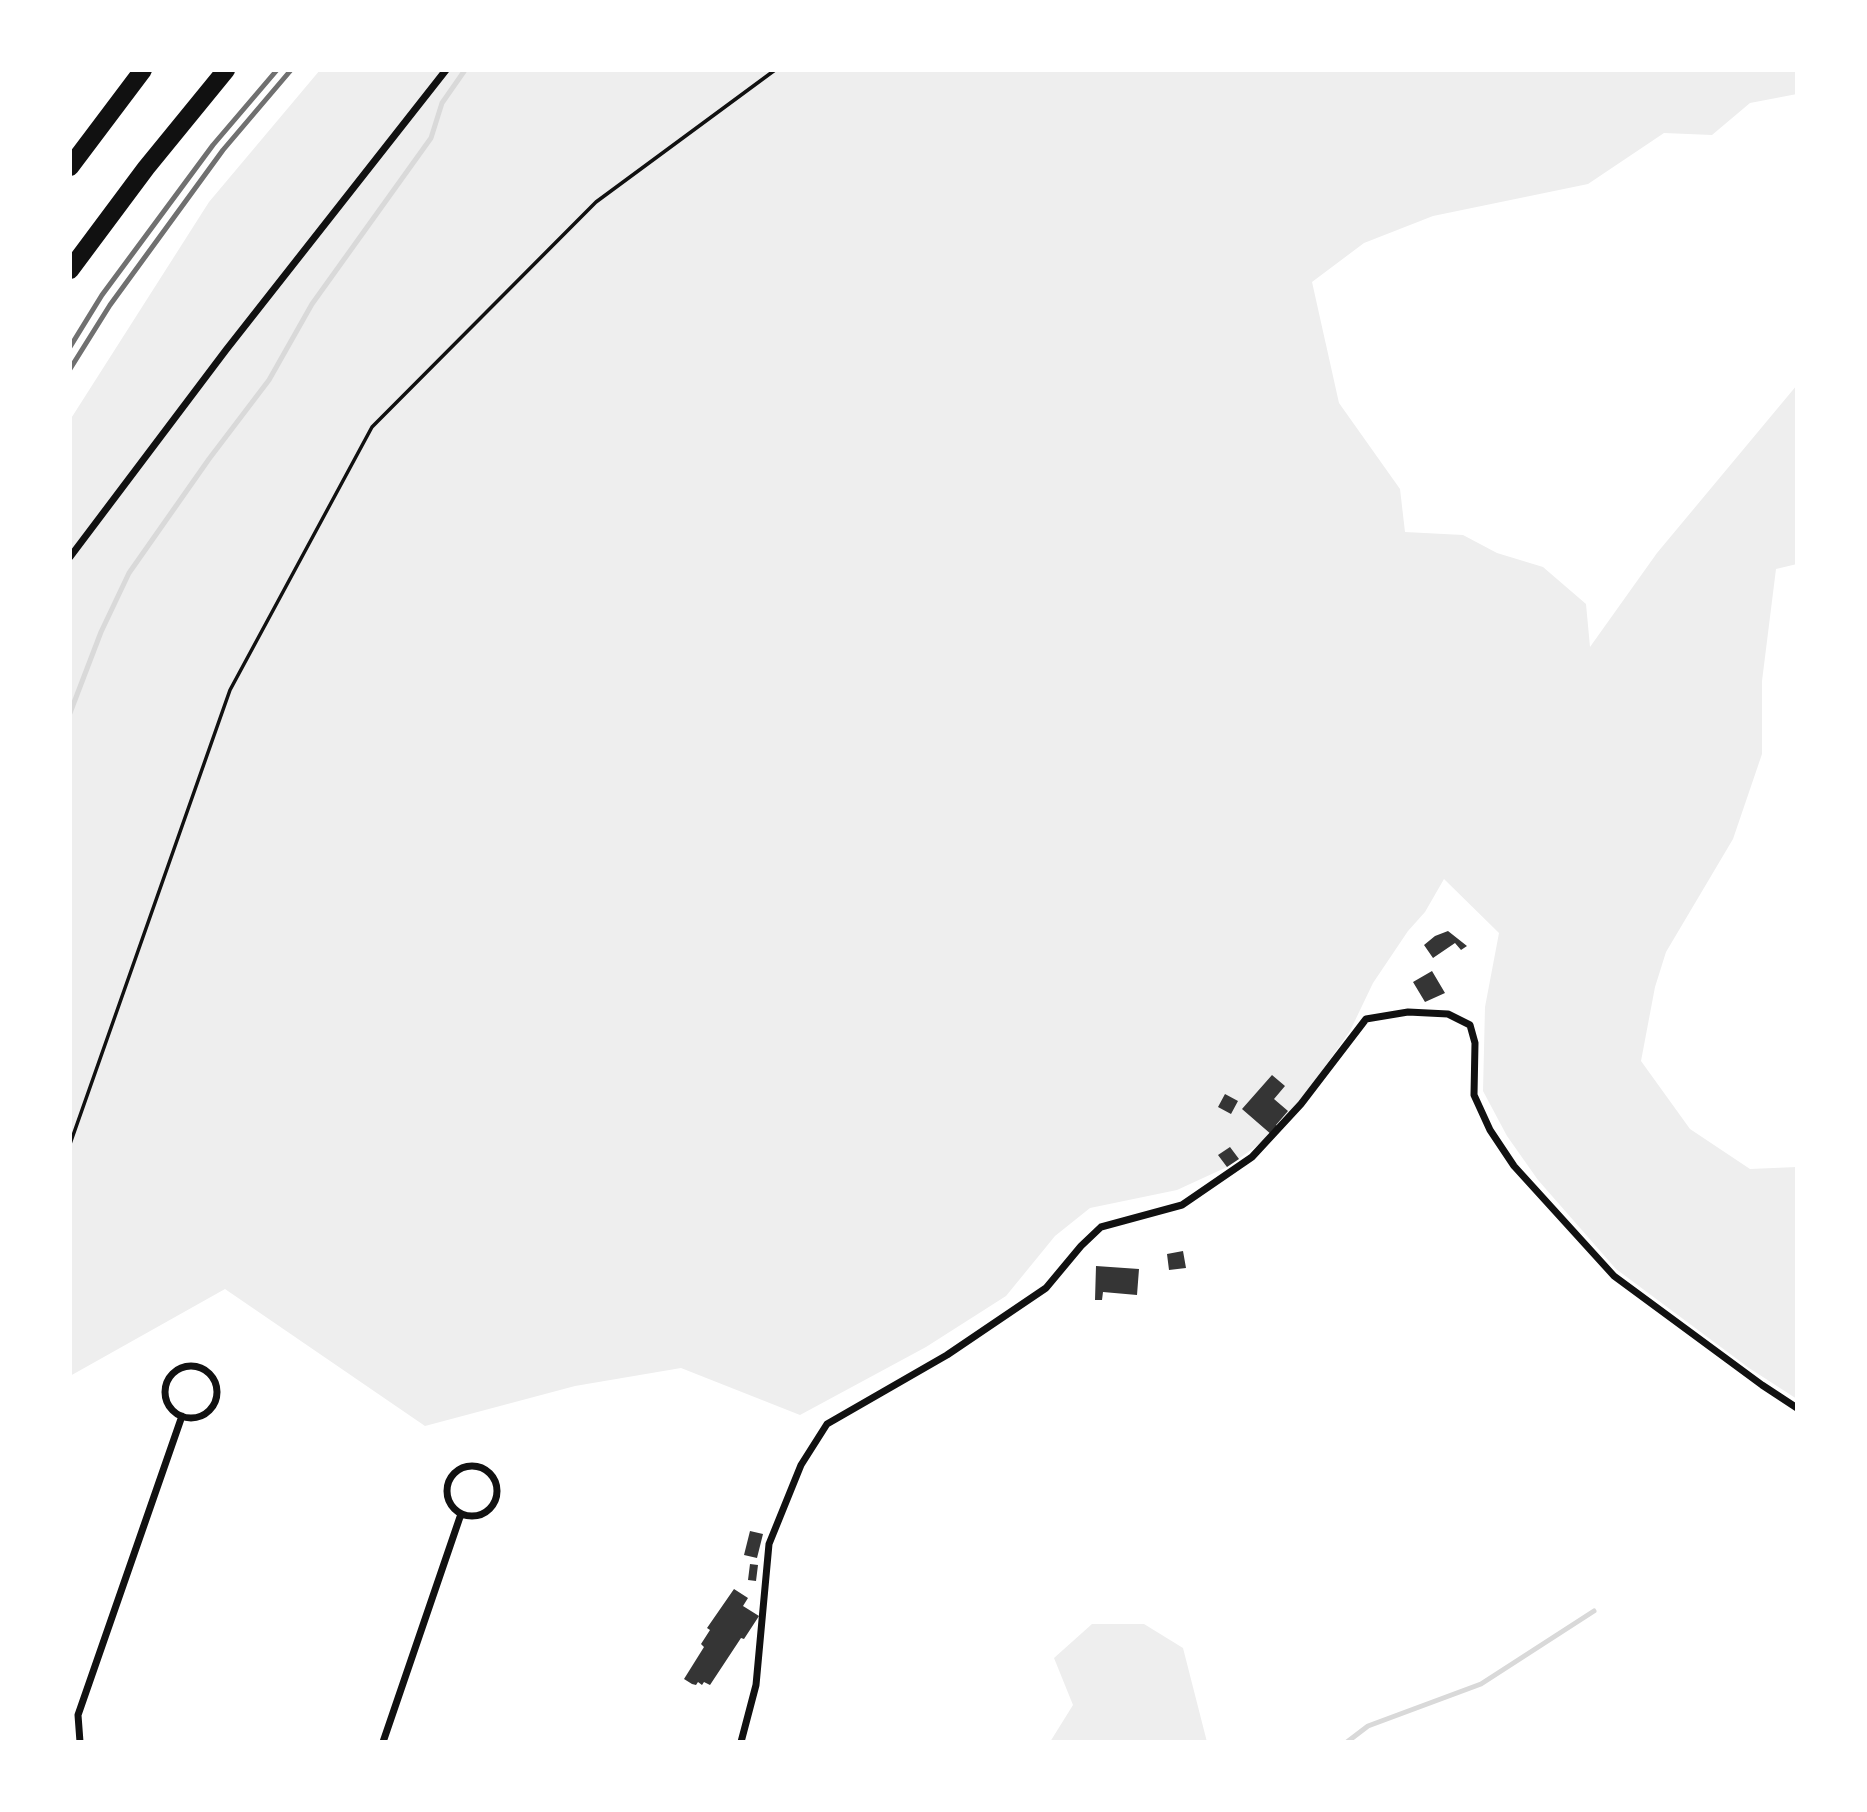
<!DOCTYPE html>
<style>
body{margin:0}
#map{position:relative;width:1867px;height:1812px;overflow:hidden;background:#fff;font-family:Inter,sans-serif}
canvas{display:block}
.frame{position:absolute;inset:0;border:72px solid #fff;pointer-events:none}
</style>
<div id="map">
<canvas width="1867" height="1812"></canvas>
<div class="frame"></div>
</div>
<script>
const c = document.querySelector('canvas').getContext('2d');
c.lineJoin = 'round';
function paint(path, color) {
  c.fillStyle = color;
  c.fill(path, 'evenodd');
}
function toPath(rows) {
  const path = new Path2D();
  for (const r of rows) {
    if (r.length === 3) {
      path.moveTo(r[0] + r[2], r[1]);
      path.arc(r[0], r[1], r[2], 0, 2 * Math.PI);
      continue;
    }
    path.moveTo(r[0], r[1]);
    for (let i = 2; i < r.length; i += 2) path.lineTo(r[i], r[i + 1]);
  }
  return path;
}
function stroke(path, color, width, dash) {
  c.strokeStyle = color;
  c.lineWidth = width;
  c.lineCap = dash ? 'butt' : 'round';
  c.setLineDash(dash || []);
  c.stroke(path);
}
paint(toPath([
 [320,70,1797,70,1797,94,1750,103,1712,135,1664,133,1588,184,1433,216,1364,243,1312,282,1339,403,1400,489,1405,532,1463,535,1497,553,1543,567,1586,604,1590,647,1657,553,1797,385,1797,564,1776,569,1762,681,1762,754,1733,839,1666,952,1655,987,1641,1061,1690,1129,1750,1169,1797,1167,1797,1399,1749,1368,1616,1269,1538,1180,1507,1136,1483,1091,1485,1007,1499,933,1444,879,1425,912,1408,931,1373,983,1350,1031,1298,1105,1272,1135,1227,1167,1177,1190,1090,1208,1055,1236,1006,1296,926,1347,800,1415,681,1368,575,1386,425,1426,225,1289,70,1376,70,420,209,202],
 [1092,1624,1144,1624,1183,1648,1207,1742,1050,1742,1073,1705,1054,1658]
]), '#eee');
stroke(toPath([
 [70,713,101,632,129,573,209,459,269,380,312,304,431,138,442,103,465,70],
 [1347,1742,1368,1726,1481,1684,1594,1611]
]), '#d9d9d9', 5);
paint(toPath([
 [1448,931,1467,946,1461,950,1455,943,1433,958,1424,945,1435,936],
 [1432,971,1445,993,1425,1002,1413,982],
 [1272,1075,1285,1086,1274,1099,1288,1111,1276,1125,1278,1127,1272,1135,1242,1109],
 [1225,1094,1238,1101,1231,1114,1218,1107],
 [1230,1147,1239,1159,1227,1167,1218,1155],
 [1183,1251,1186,1268,1169,1270,1167,1254],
 [1096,1266,1139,1269,1137,1295,1103,1292,1102,1300,1095,1300],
 [750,1531,763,1534,757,1558,744,1555],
 [750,1564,758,1565,756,1581,748,1580],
 [734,1589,748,1598,743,1606,759,1616,744,1639,741,1638,710,1685,704,1682,702,1685,698,1682,696,1685,692,1684,684,1679,704,1647,701,1644,710,1630,707,1628]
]), '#353535');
stroke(toPath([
 [70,1144,230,690,372,427,596,202,775,70]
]), '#111', 3.5);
stroke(toPath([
 [70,557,226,350,446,70],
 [191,1392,26],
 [472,1491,25],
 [80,1742,78,1715,182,1416],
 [383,1742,461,1514],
 [741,1742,756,1685,769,1544,801,1465,827,1424,947,1355,1046,1288,1081,1246,1101,1227,1182,1205,1252,1157,1301,1104,1366,1019,1408,1012,1448,1014,1470,1025,1475,1043,1474,1095,1490,1130,1514,1166,1614,1276,1762,1385,1797,1408]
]), '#111', 7);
stroke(toPath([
 [70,167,143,70],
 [70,270,146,168,226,70]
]), '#111', 18);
stroke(toPath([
 [70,347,102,295,213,145,277,70],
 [70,369,110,305,223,150,291,70]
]), '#707070', 5);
</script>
